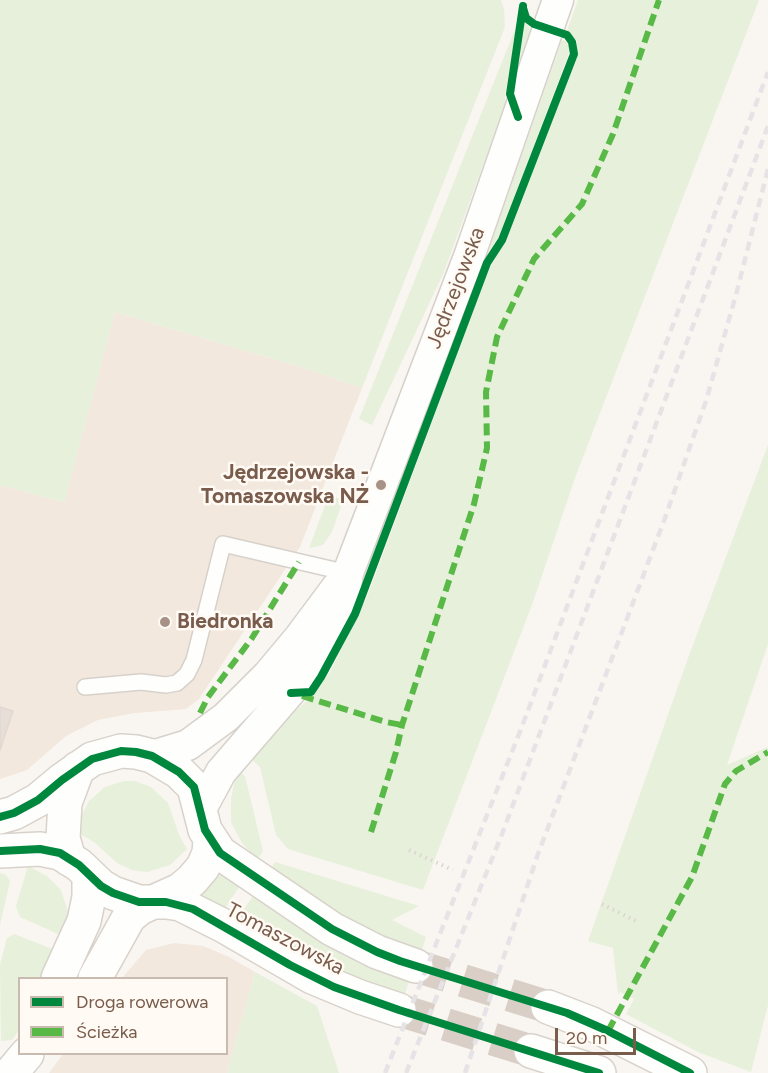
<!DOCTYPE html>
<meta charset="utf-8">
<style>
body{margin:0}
#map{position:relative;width:768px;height:1073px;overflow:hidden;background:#f9f5f0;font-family:Figtree,sans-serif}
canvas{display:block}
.legend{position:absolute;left:18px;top:977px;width:210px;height:78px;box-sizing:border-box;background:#fffaf3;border:2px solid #cabbb1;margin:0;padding:8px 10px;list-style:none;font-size:18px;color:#7a5c4d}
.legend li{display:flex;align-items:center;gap:12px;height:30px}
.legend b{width:30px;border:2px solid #cabbb1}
.scale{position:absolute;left:555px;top:1028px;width:81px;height:27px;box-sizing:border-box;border:3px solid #7a5c4d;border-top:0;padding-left:8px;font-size:18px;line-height:21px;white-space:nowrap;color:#7a5c4d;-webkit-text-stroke:4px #fffaf3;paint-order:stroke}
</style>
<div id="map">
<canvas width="768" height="1073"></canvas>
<ul class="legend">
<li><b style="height:8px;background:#00873e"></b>Droga rowerowa</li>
<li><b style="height:8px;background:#58b947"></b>Ścieżka</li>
</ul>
<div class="scale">20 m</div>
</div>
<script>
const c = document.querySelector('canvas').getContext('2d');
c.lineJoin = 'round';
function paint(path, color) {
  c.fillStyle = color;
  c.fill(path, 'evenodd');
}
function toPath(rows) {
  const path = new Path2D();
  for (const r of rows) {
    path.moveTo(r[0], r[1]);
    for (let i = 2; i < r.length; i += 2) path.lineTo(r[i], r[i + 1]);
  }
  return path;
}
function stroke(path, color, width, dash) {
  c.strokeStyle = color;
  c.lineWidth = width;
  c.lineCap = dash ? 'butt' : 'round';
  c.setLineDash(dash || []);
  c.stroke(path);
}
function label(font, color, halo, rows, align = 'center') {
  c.font = font + ' Figtree,sans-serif';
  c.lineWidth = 5;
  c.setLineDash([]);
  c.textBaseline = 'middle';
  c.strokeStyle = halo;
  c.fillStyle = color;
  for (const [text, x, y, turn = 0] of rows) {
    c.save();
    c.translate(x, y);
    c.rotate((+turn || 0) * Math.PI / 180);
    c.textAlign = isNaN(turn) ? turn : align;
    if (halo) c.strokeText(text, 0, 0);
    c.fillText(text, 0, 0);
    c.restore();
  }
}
paint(toPath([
 [115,312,311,370,362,388,300,547,199,699,186,709,135,713,98,720,66,736,27,770,0,779,0,485,64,502],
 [174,943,203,946,229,957,255,972,227,1073,49,1073,63,1054,226,1054,226,978,122,978,146,950]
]), '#f2e8de');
paint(toPath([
 [0,0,501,0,504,9,505,27,362,388,311,370,115,312,64,502,0,485],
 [578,0,759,0,575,478,533,602,423,890,288,849,276,835,260,767,249,757,282,722,307,701,330,672,369,592,491,262,503,244,576,56,577,41,567,31],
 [524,20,531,30,515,72],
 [516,27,505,97,506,102,444,272,372,425,359,419],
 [562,40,566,41,570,47,567,59,500,234,487,255],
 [768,445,768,644,727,765,768,747,768,1005,751,1072,698,1052,626,1014,634,999,620,992,618,995,613,948,588,941,687,661],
 [329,495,343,500,332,532,323,545,309,548],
 [237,770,245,776,263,851,257,860,242,843,231,822,231,799],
 [124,781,135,781,151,787,168,803,179,835,187,849,170,865,147,872,132,870,117,863,94,842,80,834,80,819,89,801,105,787],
 [275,862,419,906,392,920,426,937,421,952,383,938,339,915,270,869],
 [28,866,47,876,61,890,69,914,67,938,20,917,16,906],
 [216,870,241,884,224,910,199,895],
 [0,873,6,875,10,881,0,925],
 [255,893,410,979,404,996,340,974,238,918],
 [14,934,60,952,50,978,20,978,19,1030,12,1040,1,1041,0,965,7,938],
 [255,972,317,1006,339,1073,227,1073]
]), '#e7f0db');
const building = toPath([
 [0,707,13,711,0,750,0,707]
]);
paint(building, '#e6ded7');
stroke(building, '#e2d8d2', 1.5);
stroke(toPath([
 [416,966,548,1007],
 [399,1010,531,1051]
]), '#d9cfc7', 33, [33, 16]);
const lane = toPath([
 [85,687,141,682,166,685,177,683,187,674,194,660,223,544,348,573]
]);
const street = toPath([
 [152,756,188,745,226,717,268,675,299,638,337,587],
 [201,809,221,772,302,678,333,627,345,594,348,573,470,254,558,0]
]);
const secondary = toPath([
 [0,817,14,813,38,800,62,780,92,759,121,751,136,752,152,756,179,772,194,787,205,830,220,853,332,929,377,952,416,966],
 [0,851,40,849,60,853,79,865,101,886,113,893,139,902,166,902,180,904,224,926,312,977,360,997,399,1010],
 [69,859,63,838,65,803,78,768],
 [58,978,84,921,89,897,89,875],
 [95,978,129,917,140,908,180,890,192,880,203,867,209,853,210,840],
 [548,1007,592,1024,690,1073],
 [531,1051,599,1073],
 [11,1073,27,1054]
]);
stroke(lane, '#d7d1cb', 18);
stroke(street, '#d7d1cb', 33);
stroke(secondary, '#d9d2cb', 36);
stroke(toPath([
 [409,850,453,870],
 [602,904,636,921]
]), '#dcd5d0', 4, [1.5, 4.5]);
stroke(lane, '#fefefd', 15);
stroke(street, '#fefefd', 30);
stroke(secondary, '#fefefd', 33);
stroke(toPath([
 [385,1073,521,729,768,72],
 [406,1073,502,834,768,126],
 [465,1073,538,854,665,518,706,401,737,291,768,169]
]), '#e6e3e7', 4.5, [9, 6]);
stroke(toPath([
 [302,696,386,722,402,725],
 [200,713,208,697,252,638,299,562],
 [371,832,396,752,402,725,474,504,487,448,486,392,497,337,534,259,582,204,613,134,659,0],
 [608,1031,692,877,725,784,736,771,768,752]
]), '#58b947', 6, [12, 6]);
stroke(toPath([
 [518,117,510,94,523,6],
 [291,693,311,692,321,677,355,614,487,263,502,240,574,54,572,42,567,35,534,24,526,18,523,8],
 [0,817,14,813,38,800,62,780,92,759,121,751,136,752,152,756,179,772,194,787,205,830,220,853,332,929,377,952,400,961,567,1013,608,1031,690,1073],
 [0,851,40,849,60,853,79,865,101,886,113,893,139,902,166,902,193,909,290,965,334,987,399,1010,599,1073]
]), '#00873e', 8);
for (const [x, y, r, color] of [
 [381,485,6,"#a69286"],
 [165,622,6,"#a69286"]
]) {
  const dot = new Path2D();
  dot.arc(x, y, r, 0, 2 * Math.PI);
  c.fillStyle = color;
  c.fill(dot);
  stroke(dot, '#fffaf3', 2);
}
label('21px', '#7a5c4d', '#fffaf3', [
 ["Jędrzejowska",456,288,-69],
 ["Tomaszowska",285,939,28]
]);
label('bold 21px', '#7a5c4d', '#fffaf3', [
 ["Jędrzejowska -",369,473],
 ["Tomaszowska NŻ",369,497],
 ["Biedronka",177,622,"left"]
], 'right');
</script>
